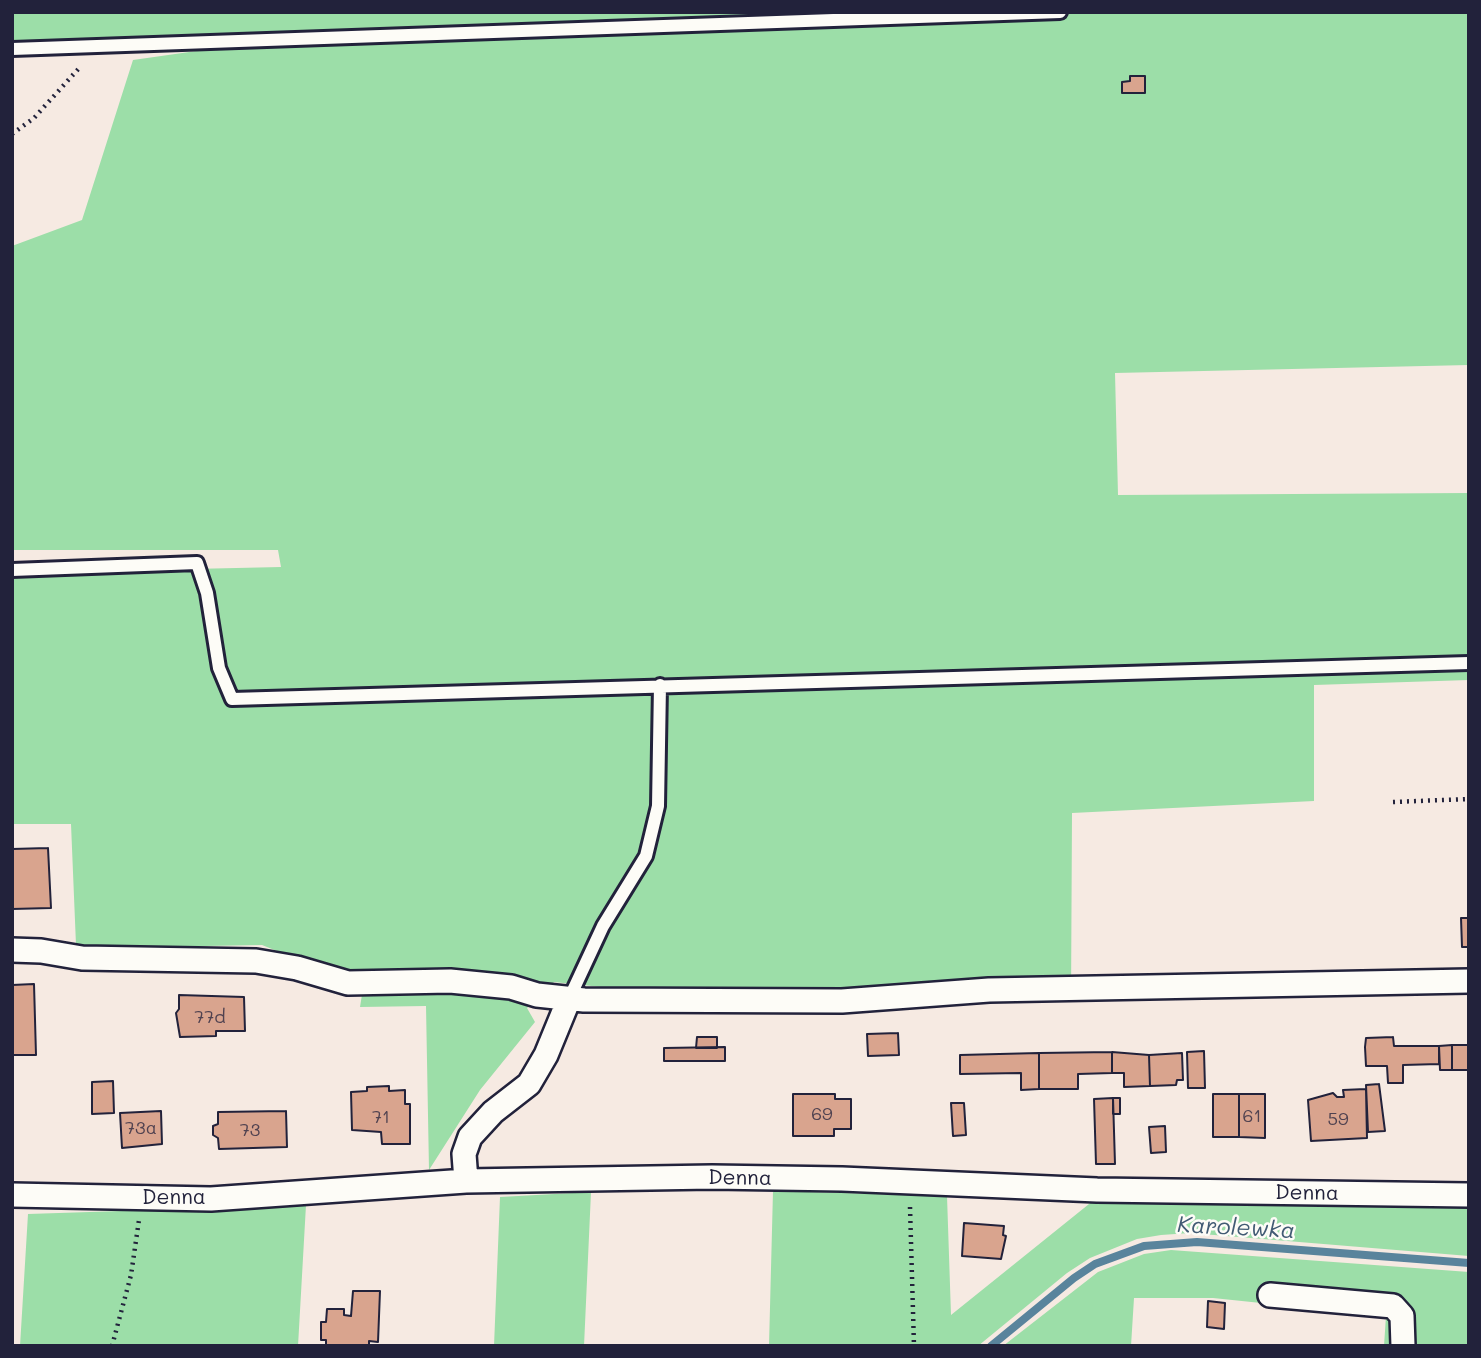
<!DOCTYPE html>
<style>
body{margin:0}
#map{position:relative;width:1481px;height:1358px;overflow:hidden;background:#f6eae2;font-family:Mali,sans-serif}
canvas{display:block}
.frame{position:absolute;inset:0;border:14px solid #22223b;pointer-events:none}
</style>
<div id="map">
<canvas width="1481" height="1358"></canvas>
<div class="frame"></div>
</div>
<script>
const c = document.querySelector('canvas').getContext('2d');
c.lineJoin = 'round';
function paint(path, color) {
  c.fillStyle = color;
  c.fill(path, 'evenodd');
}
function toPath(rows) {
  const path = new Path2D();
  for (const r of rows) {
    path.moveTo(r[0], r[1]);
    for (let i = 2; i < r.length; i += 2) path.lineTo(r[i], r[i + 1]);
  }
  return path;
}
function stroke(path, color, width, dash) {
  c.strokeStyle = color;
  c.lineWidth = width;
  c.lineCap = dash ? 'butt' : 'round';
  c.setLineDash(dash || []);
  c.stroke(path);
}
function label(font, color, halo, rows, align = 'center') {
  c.font = font + ' Mali,sans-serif';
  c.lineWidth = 5;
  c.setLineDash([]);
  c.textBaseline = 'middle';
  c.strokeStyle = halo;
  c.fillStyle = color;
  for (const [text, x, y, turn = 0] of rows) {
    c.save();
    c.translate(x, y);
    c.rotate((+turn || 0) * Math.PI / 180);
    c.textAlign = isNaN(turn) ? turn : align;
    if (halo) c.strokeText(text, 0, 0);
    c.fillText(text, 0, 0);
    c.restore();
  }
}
paint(toPath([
 [12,12,1469,12,1469,365,1115,373,1118,495,1469,493,1469,680,1314,685,1314,801,1072,813,1071,1001,603,1011,601,987,554,982,527,1008,535,1022,480,1090,429,1170,426,1006,360,1007,365,976,292,957,262,945,94,948,76,945,71,824,12,824,12,573,281,567,278,550,12,550,12,246,82,220,133,60,337,31,12,43],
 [773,1191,947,1196,951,1315,1094,1200,1469,1206,1469,1256,1190,1233,1161,1235,1137,1239,1090,1258,1067,1273,978,1346,769,1346],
 [591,1192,584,1346,494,1346,500,1197],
 [306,1205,298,1346,20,1346,28,1214],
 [1171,1250,1469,1272,1469,1346,1384,1346,1386,1316,1213,1298,1134,1298,1131,1346,1003,1346,1098,1272,1144,1254]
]), '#9cdea8');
stroke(toPath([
 [991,1346,1074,1278,1095,1264,1144,1246,1197,1242,1469,1263]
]), '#59849c', 8);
const building = toPath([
 [1130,76,1145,76,1145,93,1122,93,1122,82,1130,81,1130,76],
 [48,848,51,908,12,909,12,849,48,848],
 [1461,918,1469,918,1469,947,1462,947,1461,918],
 [34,984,36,1055,12,1055,12,985,34,984],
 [179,995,244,997,245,1031,216,1031,216,1036,180,1037,176,1013,179,1009,179,995],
 [898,1033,899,1055,868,1056,867,1034,898,1033],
 [697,1037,717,1037,717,1048,696,1048,697,1037],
 [1393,1037,1394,1046,1439,1046,1439,1064,1403,1065,1403,1083,1388,1083,1387,1066,1366,1066,1365,1047,1366,1038,1393,1037],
 [1452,1045,1469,1045,1469,1070,1452,1070,1452,1045],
 [1452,1045,1452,1070,1440,1070,1439,1046,1452,1045],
 [725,1047,725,1061,664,1061,664,1048,725,1047],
 [1204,1051,1205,1088,1188,1088,1187,1052,1204,1051],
 [1112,1052,1112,1073,1078,1074,1078,1089,1039,1089,1039,1053,1112,1052],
 [1112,1052,1149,1055,1150,1086,1124,1087,1124,1073,1112,1073,1112,1052],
 [1039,1053,1039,1089,1021,1090,1021,1073,960,1074,960,1055,1039,1053],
 [1182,1053,1183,1080,1177,1080,1176,1085,1150,1086,1149,1055,1182,1053],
 [113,1081,114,1113,92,1114,92,1082,113,1081],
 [1379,1084,1385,1131,1368,1132,1366,1085,1379,1084],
 [389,1086,389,1091,405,1090,405,1104,410,1104,410,1144,382,1144,381,1132,352,1130,351,1092,367,1091,367,1087,389,1086],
 [1366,1089,1367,1138,1311,1141,1308,1100,1333,1093,1337,1097,1344,1097,1343,1090,1366,1089],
 [793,1094,835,1094,835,1099,851,1099,851,1129,834,1129,834,1136,793,1136,793,1094],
 [1213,1094,1239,1094,1239,1137,1213,1137,1213,1094],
 [1239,1094,1265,1094,1265,1138,1239,1137,1239,1094],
 [1113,1098,1115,1164,1096,1164,1094,1099,1113,1098],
 [1113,1098,1120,1098,1120,1114,1113,1114,1113,1098],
 [951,1103,964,1103,966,1135,953,1136,951,1103],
 [161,1111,162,1144,122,1148,120,1113,161,1111],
 [286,1111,287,1147,219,1149,218,1138,213,1135,213,1126,218,1124,218,1112,286,1111],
 [1165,1126,1166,1152,1151,1153,1149,1127,1165,1126],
 [964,1223,1004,1226,1003,1235,1006,1236,1001,1259,962,1256,964,1223],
 [353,1291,380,1291,378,1342,369,1341,369,1346,326,1346,326,1340,321,1340,321,1322,326,1322,327,1309,344,1309,344,1315,351,1316,353,1291],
 [1208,1301,1225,1303,1224,1329,1207,1327,1208,1301]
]);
paint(building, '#d9a48e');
stroke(building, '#22223b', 2);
const lane = toPath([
 [12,49,1060,12],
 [12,570,197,563,207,593,219,668,232,699,1469,663],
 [569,999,603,926,646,856,658,806,660,685]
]);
const street = toPath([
 [12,950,41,951,82,958,256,961,297,968,348,983,450,981,511,987,537,995,584,1000,842,1001,989,990,1469,981],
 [466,1181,464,1154,470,1137,493,1112,529,1084,546,1055,569,999],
 [12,1195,211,1199,466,1181,712,1177,842,1179,1097,1190,1469,1195],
 [1270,1295,1393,1306,1402,1316,1403,1346]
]);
stroke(lane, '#22223b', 18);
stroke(street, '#22223b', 28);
stroke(toPath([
 [12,134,34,118,81,66],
 [1393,802,1469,799],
 [910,1207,914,1346],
 [112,1346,131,1275,139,1220]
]), '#22223b', 4.5, [2, 5]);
stroke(lane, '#fdfcf7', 12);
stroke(street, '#fdfcf7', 23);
label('18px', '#504250', null, [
 ["77d",210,1017],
 ["69",822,1114],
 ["61",1252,1116],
 ["71",381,1117],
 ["59",1338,1119],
 ["73a",141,1128],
 ["73",250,1130]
]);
label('21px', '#22223b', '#fdfcf7', [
 ["Denna",740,1178,1],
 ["Denna",1307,1193,1],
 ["Denna",174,1198]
]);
label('italic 23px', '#425b74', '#fdfcf7', [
 ["Karolewka",1236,1228,3]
]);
</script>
